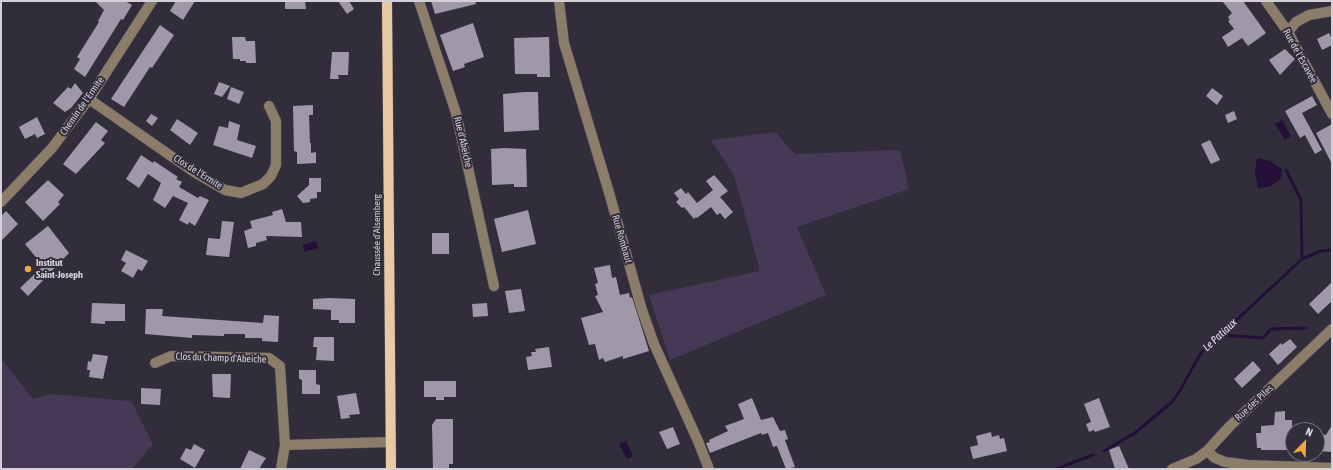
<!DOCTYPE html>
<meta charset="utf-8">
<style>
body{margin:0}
#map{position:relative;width:1333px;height:470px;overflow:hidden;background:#322d3a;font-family:"Asap Condensed",sans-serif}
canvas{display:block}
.frame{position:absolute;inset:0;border:2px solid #d3d0d8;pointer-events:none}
.north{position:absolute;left:1285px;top:422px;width:40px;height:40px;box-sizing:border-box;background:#322d3a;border:1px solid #726e79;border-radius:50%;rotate:23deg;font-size:11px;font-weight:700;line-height:16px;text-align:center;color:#d3d0d8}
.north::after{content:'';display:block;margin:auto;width:14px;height:18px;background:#efa73e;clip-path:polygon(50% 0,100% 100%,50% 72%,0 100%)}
</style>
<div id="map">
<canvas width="1333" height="470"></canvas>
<div class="frame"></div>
<div class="north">N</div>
</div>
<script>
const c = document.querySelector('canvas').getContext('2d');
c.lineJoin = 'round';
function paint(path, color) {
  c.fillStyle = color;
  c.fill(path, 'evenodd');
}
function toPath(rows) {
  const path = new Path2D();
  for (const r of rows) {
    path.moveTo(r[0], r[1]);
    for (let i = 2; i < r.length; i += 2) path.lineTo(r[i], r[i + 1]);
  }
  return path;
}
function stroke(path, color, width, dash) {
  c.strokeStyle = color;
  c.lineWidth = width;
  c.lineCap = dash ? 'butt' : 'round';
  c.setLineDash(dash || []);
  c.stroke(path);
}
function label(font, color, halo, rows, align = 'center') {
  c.font = font + ' "Asap Condensed",sans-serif';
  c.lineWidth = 4;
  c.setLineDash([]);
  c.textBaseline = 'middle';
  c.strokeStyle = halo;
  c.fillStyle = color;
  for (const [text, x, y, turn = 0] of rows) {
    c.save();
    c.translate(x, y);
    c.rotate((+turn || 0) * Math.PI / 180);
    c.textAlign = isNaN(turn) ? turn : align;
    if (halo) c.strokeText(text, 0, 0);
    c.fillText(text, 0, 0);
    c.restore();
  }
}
paint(toPath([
 [775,132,795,154,900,150,909,189,797,227,826,295,670,360,649,295,760,271,734,175,711,140],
 [1,358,33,399,50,394,131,401,153,444,132,469,1,469]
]), '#463956');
paint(toPath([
 [1282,120,1291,136,1285,140,1275,124],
 [1257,158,1270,161,1282,169,1281,179,1269,187,1258,188,1255,172],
 [316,241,318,248,305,252,302,245],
 [626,441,633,456,627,459,619,444]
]), '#230f37');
stroke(toPath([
 [1286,170,1301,200,1302,259],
 [1220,335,1263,338,1271,329,1306,328],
 [1104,451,1135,433,1172,402,1179,392,1201,353,1302,259,1321,251,1332,250],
 [1056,469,1093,455]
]), '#230f37', 3);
paint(toPath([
 [95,1,125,1,132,5,123,20,121,19,85,77,74,69,80,59,77,57,99,22,98,21,104,10],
 [176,1,195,1,183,20,170,11],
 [285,1,305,1,306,9,285,9],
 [338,1,349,1,354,9,347,14],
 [431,1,475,1,476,4,435,14],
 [1222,1,1243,1,1266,33,1248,46,1242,38,1228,47,1222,37,1234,29,1228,21,1230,20,1228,17,1232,13],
 [473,23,484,57,464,64,465,67,453,71,440,35],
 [160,25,174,35,152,68,150,67,124,107,111,99],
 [1329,33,1332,39,1332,45,1322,50,1317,39],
 [232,37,245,37,246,41,255,41,256,63,246,63,246,61,240,61,240,59,233,59],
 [549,37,550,77,537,77,537,74,515,74,514,38],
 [1285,49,1295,59,1280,75,1269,60],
 [332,52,349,52,348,75,338,75,339,79,330,79],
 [219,82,230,86,222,97,214,94],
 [75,83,83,93,71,108,65,112,53,103,68,87,71,89],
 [231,87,244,92,239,104,227,99],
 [1212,88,1223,96,1217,105,1206,96],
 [525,92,538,92,539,130,504,132,503,94],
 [1312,96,1317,105,1302,113,1322,150,1315,154,1305,135,1300,138,1285,111],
 [313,105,313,115,309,115,310,143,311,143,311,153,316,152,316,163,297,164,297,152,294,151,293,106],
 [1234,111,1237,119,1228,123,1225,115],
 [151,114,158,118,152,126,146,121],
 [37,117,45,134,37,138,35,134,25,139,19,127],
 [177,119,198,133,190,145,170,130],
 [229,121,240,125,237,140,256,146,252,158,213,145,219,126,228,128],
 [96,122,108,131,101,140,105,143,76,174,63,164],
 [1332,124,1332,164,1316,133],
 [1210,140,1220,160,1211,164,1201,144],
 [504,148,526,149,527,187,514,187,514,184,492,185,491,149],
 [141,155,153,163,154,161,178,177,176,179,182,182,179,187,198,198,200,196,209,200,195,226,189,222,188,225,179,220,188,203,173,196,165,208,153,200,161,183,148,174,139,188,126,179],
 [714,175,728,191,720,197,733,212,725,219,720,213,717,215,711,207,697,218,696,217,694,219,684,207,682,208,676,202,679,199,674,193,681,188,686,194,688,192,697,203,713,190,706,181],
 [309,178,321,178,321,192,317,192,317,198,310,199,310,202,303,203,297,196,309,185],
 [48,180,64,195,58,202,60,204,43,221,25,202],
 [282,209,286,222,301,222,302,237,266,236,267,240,256,243,256,246,248,248,244,231,252,228,250,221,273,215,272,212],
 [528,210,536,244,502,252,494,219],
 [6,211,18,224,1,241,1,216],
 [222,221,234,222,229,257,206,255,208,238,220,239],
 [48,226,69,253,28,296,20,288,43,266,25,244],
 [432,233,449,233,449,254,432,254],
 [126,250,148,261,142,271,138,269,133,278,121,271,126,263,121,260],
 [610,265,612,278,616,277,620,295,629,293,630,298,632,297,649,351,623,359,623,356,605,362,603,358,599,360,595,344,589,345,581,318,603,312,595,296,598,295,595,284,598,283,594,268],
 [1332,282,1332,301,1318,314,1309,304],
 [521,289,525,311,509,313,505,291],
 [329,298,355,299,355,323,339,323,339,320,331,320,331,310,313,309,313,299],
 [92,303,125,304,125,321,105,321,105,324,91,323],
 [487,303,488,316,473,317,472,304],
 [146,309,163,309,162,316,263,323,264,315,279,316,278,342,262,341,262,338,245,338,245,334,224,334,224,336,192,335,192,338,145,334],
 [314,337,334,337,334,361,316,360,317,347,313,347],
 [1290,339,1297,347,1278,365,1269,354,1281,343,1282,345],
 [549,347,552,367,528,370,526,357,532,356,531,352,536,352,535,349],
 [93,354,108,356,103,379,89,377,90,370,87,370,88,361,91,362],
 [1253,361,1261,370,1242,388,1234,379],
 [299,370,316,370,316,384,320,385,320,394,302,394,302,380,299,379],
 [212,374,231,374,230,398,213,397],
 [424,381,456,381,456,397,444,397,444,400,436,400,436,397,424,397],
 [141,388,161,389,160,405,141,404],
 [356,393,360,414,349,415,350,418,341,419,337,396],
 [752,398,761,420,773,417,780,431,785,430,788,439,785,440,795,467,786,469,777,446,773,447,768,433,762,435,761,433,710,453,706,443,710,442,709,440,728,431,725,426,744,419,738,404],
 [1099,398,1110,427,1095,432,1094,430,1089,432,1086,424,1091,422,1084,404],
 [1285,411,1285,420,1292,420,1293,450,1261,450,1261,448,1257,448,1256,433,1261,433,1261,426,1274,425,1275,412],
 [436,419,453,419,453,464,449,464,449,469,433,469,432,425],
 [1332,425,1332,452,1317,451,1317,433,1326,435],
 [673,427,680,444,667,449,659,432],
 [991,432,992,437,999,435,1000,439,1004,438,1007,451,973,459,970,447,978,445,976,436],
 [194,444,205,450,195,468,180,459,186,448,191,450],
 [1119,446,1120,448,1129,469,1115,469,1109,450],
 [249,450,266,458,259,469,240,469]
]), '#9f98a8');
const minor = toPath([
 [419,1,456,113,494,286],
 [559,1,564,43,608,189,642,310,654,344,698,441,709,469],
 [1266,1,1288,32,1332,114],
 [1288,32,1296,22,1309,15,1332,11],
 [89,99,194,172,225,190,241,193,263,184,271,176,276,165,276,121,269,106],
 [1,202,52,148,89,99,152,1],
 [155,363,171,356,269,358,280,366,285,445,281,469],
 [285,445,390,442],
 [1207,451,1215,458,1225,462,1248,465,1332,468],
 [1172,469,1196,459,1207,451,1230,426,1332,329]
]);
const major = toPath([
 [387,1,391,469]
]);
stroke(minor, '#4f4a56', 11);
stroke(major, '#4f4a56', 11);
stroke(minor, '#8c7c6a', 10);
stroke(major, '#e9c9a2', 10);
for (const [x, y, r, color] of [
 [28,269,4,"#efa73e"]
]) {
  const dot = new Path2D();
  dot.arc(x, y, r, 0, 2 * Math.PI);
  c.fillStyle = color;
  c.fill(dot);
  stroke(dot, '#322d3a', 1.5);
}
label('10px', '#d3d0d8', '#322d3a', [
 ["Rue de l'Escavée",1300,56,61],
 ["Chemin de l'Ermite",82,106,-55],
 ["Rue d'Abeiche",463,142,77],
 ["Clos de l'Ermite",198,172,32],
 ["Chaussée d'Alsemberg",377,235,-90],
 ["Rue Rombaut",622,239,74],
 ["Clos du Champ d'Abeiche",221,358,2],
 ["Rue des Piles",1254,403,-43]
]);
label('bold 10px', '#d3d0d8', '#322d3a', [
 ["Institut",36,263],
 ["Saint-Joseph",36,275]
], 'left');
label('italic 11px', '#eadefc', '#322d3a', [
 ["Le Patiaux",1220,335,-43]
]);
</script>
